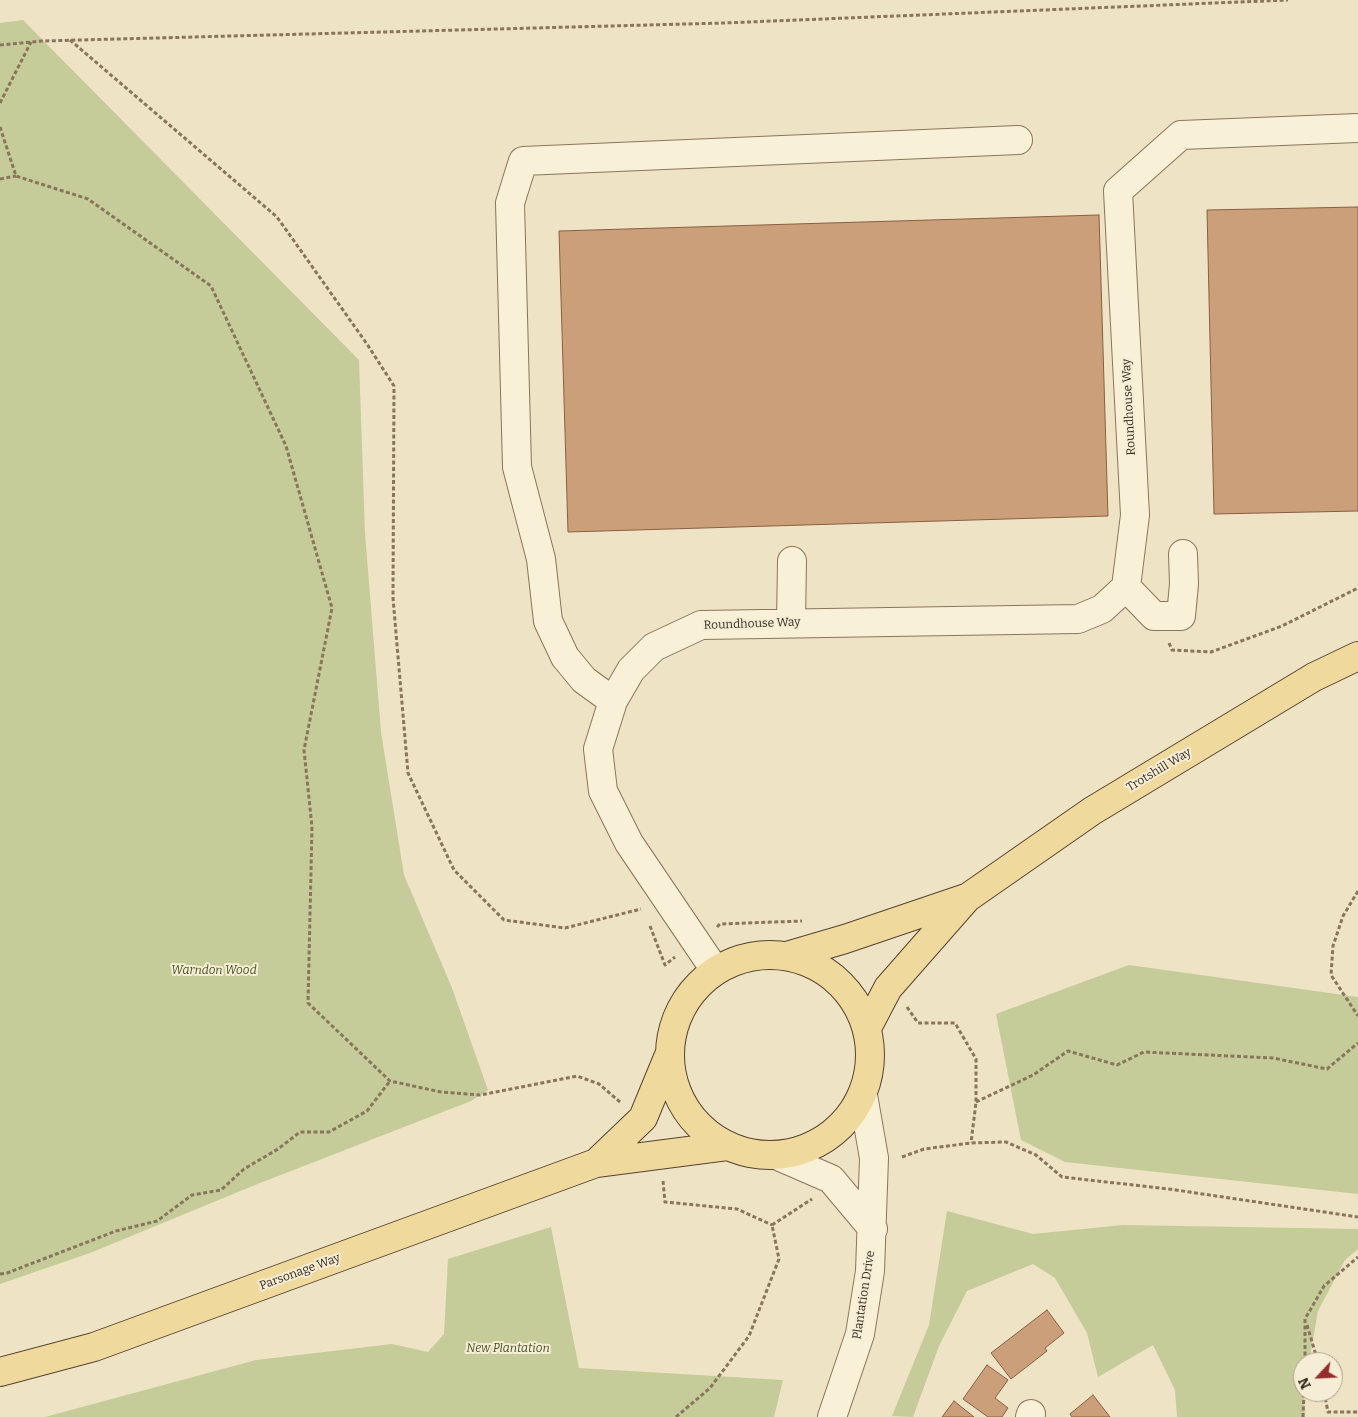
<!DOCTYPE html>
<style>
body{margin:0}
#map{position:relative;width:1358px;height:1417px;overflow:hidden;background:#eee3c5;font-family:Bitter,serif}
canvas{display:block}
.north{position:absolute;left:1293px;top:1352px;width:50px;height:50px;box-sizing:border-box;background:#f5edd5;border:1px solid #aaa08c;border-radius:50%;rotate:245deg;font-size:14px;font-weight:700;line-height:20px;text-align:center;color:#392c1f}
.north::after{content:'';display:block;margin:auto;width:18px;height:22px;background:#972d2b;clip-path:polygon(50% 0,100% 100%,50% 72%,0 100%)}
</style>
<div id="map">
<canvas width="1358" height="1417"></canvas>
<div class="north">N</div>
</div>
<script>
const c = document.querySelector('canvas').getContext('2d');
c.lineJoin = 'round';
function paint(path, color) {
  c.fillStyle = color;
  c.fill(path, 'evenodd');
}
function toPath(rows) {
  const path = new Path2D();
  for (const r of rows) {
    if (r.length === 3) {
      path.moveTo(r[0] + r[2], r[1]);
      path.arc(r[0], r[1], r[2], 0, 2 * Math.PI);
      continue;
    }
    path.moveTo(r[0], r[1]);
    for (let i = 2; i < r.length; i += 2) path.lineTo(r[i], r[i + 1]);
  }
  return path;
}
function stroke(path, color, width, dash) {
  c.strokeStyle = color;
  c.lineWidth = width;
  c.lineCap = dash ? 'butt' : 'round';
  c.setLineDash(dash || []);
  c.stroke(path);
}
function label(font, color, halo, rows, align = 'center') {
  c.font = font + ' Bitter,serif';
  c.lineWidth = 4;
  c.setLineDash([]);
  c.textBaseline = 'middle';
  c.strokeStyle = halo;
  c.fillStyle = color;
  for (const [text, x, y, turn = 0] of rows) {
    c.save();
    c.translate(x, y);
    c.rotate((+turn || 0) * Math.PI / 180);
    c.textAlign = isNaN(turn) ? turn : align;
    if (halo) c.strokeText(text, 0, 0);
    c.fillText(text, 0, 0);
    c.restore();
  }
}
paint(toPath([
 [23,20,359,360,365,533,381,732,404,875,452,988,488,1090,471,1101,255,1185,90,1253,0,1284,0,23],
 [1129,965,1358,997,1358,1194,1065,1162,1021,1140,996,1014],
 [947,1211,1033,1234,1123,1225,1358,1229,1358,1249,1345,1260,1318,1311,1309,1362,1303,1362,1305,1417,1177,1417,1175,1390,1153,1345,1098,1377,1087,1333,1055,1278,1033,1264,967,1291,939,1346,913,1417,892,1416,929,1325],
 [551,1227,579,1368,783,1380,774,1417,45,1417,256,1360,392,1344,428,1352,444,1334,448,1259]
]), '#c5cc99');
const building = toPath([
 [1358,207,1358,511,1214,514,1207,210,1358,207],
 [1099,215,1108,516,568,532,559,231,1099,215],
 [1047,1310,1064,1333,1045,1348,1047,1351,1011,1379,991,1353,1047,1310],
 [987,1365,1008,1380,995,1398,1008,1408,1002,1417,988,1417,963,1399,987,1365],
 [1093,1395,1110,1417,1072,1417,1070,1414,1093,1395],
 [954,1401,974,1417,942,1417,954,1401]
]);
paint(building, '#cc9f7b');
stroke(building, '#885f41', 1);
const minor = toPath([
 [1126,587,1154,616,1181,616,1184,584,1183,554],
 [791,623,792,561],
 [613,701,584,680,565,657,548,621,541,559,517,467,510,203,523,161,1018,140],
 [715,970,629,843,603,791,598,749,613,701,631,670,654,647,701,625,1078,619,1102,609,1126,587,1135,515,1118,191,1181,135,1358,128],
 [778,1156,831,1179,873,1229],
 [832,1417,860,1334,870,1271,874,1158,863,1095],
 [1030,1417,1031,1414]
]);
const major = toPath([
 [770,1055,100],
 [787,956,845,939,966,898],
 [867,1028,888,988,967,898,1092,811,1314,677,1358,656],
 [596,1163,643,1118,669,1055],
 [0,1372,94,1347,596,1163,727,1146]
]);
stroke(minor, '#89755b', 30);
stroke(major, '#57432f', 30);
stroke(toPath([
 [70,40,277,217,367,344,394,386,393,598,408,773,454,870,504,920,565,928,641,909],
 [0,45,42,41,724,23,1288,0],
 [0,103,31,42],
 [0,127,16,176,88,199,211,286,286,446,332,608,304,750,312,827,308,1003,390,1081,441,1092,480,1095,577,1076,599,1084,620,1102],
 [0,179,16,176],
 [1169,643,1172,650,1211,652,1282,626,1358,588],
 [1358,891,1343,916,1333,946,1331,975,1358,1016],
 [650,926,665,965,675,957],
 [717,927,720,924,802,921],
 [907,1007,918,1023,955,1023,976,1059,976,1102,971,1143],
 [976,1102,1033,1075,1068,1051,1117,1065,1144,1052,1273,1058,1327,1069,1358,1043],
 [902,1157,924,1149,971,1143,1006,1142,1036,1155,1062,1177,1169,1189,1358,1217],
 [663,1181,665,1202,737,1209,772,1225],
 [772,1225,812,1199],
 [0,1274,7,1273,116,1231,157,1221,192,1195,221,1190,244,1169,278,1149,300,1132,329,1132,367,1111,390,1081],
 [1307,1325,1318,1362],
 [1305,1362,1305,1319,1324,1286,1358,1257],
 [1324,1392,1328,1412,1358,1412],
 [676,1417,710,1388,749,1336,779,1259,772,1225],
 [1303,1417,1304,1392]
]), '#89755b', 3, [4, 2.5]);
stroke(minor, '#f9f0d8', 28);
stroke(major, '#f0d99d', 28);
label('12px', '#392c1f', '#f5edd5', [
 ["Roundhouse Way",1129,407,-93],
 ["Roundhouse Way",752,624,-2],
 ["Trotshill Way",1159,770,-31],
 ["Parsonage Way",300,1272,-20],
 ["Plantation Drive",864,1295,-81]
]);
label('italic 12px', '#485526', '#f5edd5', [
 ["Warndon Wood",214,971],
 ["New Plantation",508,1349]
]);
</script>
